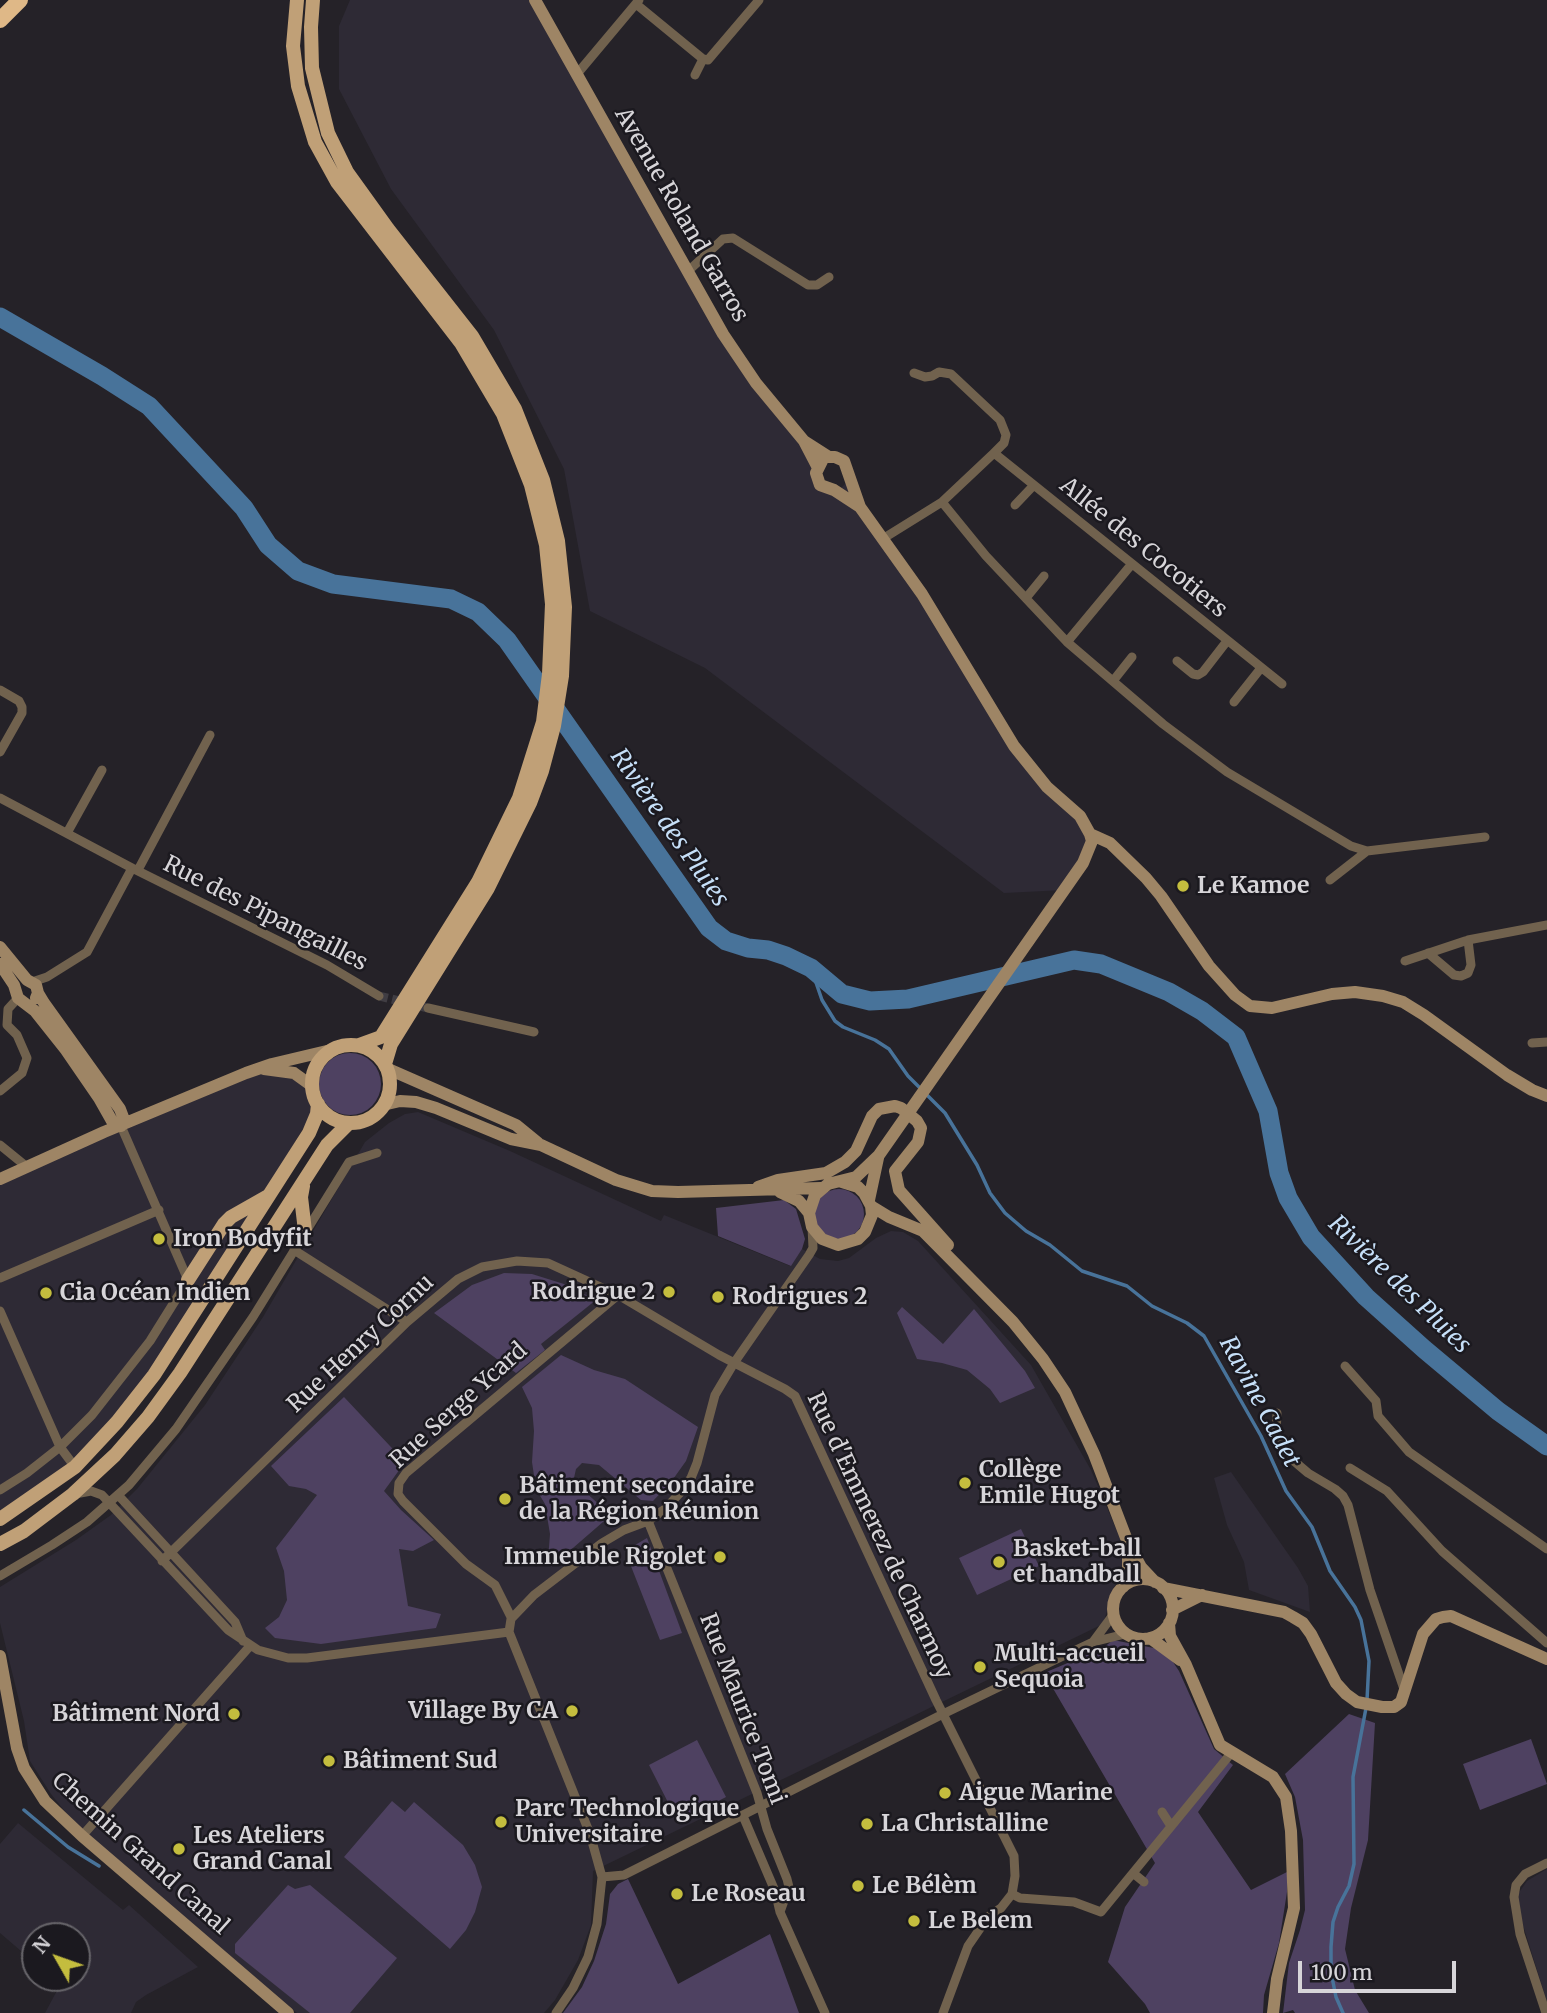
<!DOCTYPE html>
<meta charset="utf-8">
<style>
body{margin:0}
#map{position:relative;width:1547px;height:2013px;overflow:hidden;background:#252228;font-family:Merriweather,serif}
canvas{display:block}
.north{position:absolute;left:21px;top:1922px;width:70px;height:70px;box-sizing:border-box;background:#1b191f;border:2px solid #666469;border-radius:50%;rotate:310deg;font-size:19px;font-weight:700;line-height:28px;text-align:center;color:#d7d5d9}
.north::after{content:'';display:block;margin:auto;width:24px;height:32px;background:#c4bd3e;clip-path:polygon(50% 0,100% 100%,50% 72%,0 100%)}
.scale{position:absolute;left:1298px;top:1961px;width:158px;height:32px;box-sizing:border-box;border:4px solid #d7d5d9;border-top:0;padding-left:9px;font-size:21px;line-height:24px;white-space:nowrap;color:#d7d5d9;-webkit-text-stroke:5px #1b191f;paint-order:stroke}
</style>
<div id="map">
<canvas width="1547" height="2013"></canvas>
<div class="north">N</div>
<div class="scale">100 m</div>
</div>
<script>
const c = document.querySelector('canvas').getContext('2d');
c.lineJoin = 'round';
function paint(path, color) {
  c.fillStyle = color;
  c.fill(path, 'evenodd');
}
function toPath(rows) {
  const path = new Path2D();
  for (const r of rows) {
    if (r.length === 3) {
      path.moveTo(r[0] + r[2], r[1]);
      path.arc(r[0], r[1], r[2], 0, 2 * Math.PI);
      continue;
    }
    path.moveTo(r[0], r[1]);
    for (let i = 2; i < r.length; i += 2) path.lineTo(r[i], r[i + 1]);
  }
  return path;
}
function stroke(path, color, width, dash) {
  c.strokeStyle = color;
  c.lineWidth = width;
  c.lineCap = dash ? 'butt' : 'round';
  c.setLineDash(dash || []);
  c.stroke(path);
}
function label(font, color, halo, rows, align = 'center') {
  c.font = font + ' Merriweather,serif';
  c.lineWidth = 5;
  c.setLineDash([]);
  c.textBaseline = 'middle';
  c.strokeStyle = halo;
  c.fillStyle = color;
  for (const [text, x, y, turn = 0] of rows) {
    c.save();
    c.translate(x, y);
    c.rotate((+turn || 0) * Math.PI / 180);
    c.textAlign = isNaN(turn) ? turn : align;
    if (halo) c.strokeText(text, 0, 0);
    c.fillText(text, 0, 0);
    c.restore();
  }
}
paint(toPath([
 [350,0,535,0,723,334,804,441,817,479,841,488,846,483,1004,731,1090,834,1064,890,1004,893,705,668,590,611,564,469,494,330,391,189,339,89,339,26],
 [278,1070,312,1086,318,1104,154,1375,75,1467,0,1519,0,1179,246,1073],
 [418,1112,510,1151,661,1221,664,1215,790,1266,802,1249,820,1259,838,1261,849,1258,876,1238,891,1231,903,1232,918,1241,1031,1365,1091,1470,1125,1550,1122,1578,1114,1587,1103,1624,593,1871,591,1925,578,1960,555,2000,544,2013,297,2013,74,1823,51,1794,30,1761,24,1721,0,1623,0,1587,76,1540,111,1515,137,1489,205,1405,263,1317,365,1142,389,1123,405,1114],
 [1231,1472,1298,1568,1308,1586,1310,1612,1249,1590,1244,1562,1227,1525,1214,1478],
 [18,1823,123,1910,129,1905,198,1967,146,1995,136,2002,131,2013,45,2013,60,1985,53,1978,77,1978,77,1936,35,1936,35,1963,0,1933,0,1844],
 [1547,1869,1547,2002,1518,1909,1518,1894,1527,1881]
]), '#2e2a35');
paint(toPath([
 [350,1084,31],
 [839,1214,25],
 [784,1200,796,1209,805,1239,802,1249,791,1266,718,1236,716,1208],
 [504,1273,532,1274,564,1284,596,1300,541,1344,545,1350,516,1373,434,1313,472,1285],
 [902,1307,943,1344,974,1309,1025,1371,1035,1388,1000,1403,990,1389,967,1370,942,1363,917,1359,897,1313],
 [561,1355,594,1370,625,1379,698,1427,686,1461,671,1482,653,1501,641,1500,599,1465,582,1463,576,1469,574,1478,584,1491,611,1515,551,1567,548,1560,550,1534,545,1504,536,1489,532,1462,534,1431,532,1408,522,1387],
 [344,1397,405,1462,384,1491,401,1510,434,1540,413,1551,399,1549,408,1606,441,1614,436,1628,321,1644,275,1638,265,1628,279,1617,287,1600,284,1571,276,1548,317,1495,306,1489,289,1486,271,1466],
 [1021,1529,1039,1566,977,1595,959,1558],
 [647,1538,682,1633,660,1640,625,1551],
 [1113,1640,1159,1649,1167,1653,1179,1671,1214,1749,1233,1765,1198,1812,1251,1890,1287,1872,1287,1892,1279,1943,1264,1995,1263,2013,1150,2013,1145,2004,1108,1962,1125,1907,1155,1863,1044,1673,1103,1648],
 [1349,1714,1375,1723,1368,1840,1351,1908,1345,1949,1355,1990,1369,2013,1295,2013,1293,2010,1283,2013,1289,1963,1300,1930,1305,1910,1303,1840,1295,1797,1285,1774],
 [1531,1739,1547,1784,1480,1810,1463,1764],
 [697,1740,726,1797,678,1822,649,1765],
 [392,1801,405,1812,414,1802,463,1845,475,1865,482,1887,475,1912,466,1930,450,1949,344,1857],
 [628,1879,678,1984,770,1934,799,2013,563,2013,582,1987,594,1961,606,1924,610,1894,618,1884],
 [288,1885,295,1889,310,1885,397,1958,350,2013,310,2013,235,1953,235,1944]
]), '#4e4161');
stroke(toPath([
 [811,968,822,1000,835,1021,843,1027,875,1040,889,1049,908,1076,945,1113,977,1165,990,1193,1005,1213,1026,1231,1050,1245,1082,1271,1127,1286,1152,1306,1187,1323,1204,1336,1261,1436,1286,1491,1312,1527,1330,1571,1355,1607,1361,1620,1369,1661,1367,1700],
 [24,1810,68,1847,99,1866],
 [1343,2013,1336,1997,1331,1972,1331,1947,1333,1922,1338,1907,1349,1886,1354,1864,1353,1777,1366,1708]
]), '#48739a', 3.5);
stroke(toPath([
 [0,317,102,376,149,406,244,508,268,545,298,571,333,584,451,599,478,612,507,640,709,928,726,941,748,948,768,950,786,956,811,968,842,994,870,1001,908,999,1074,960,1101,964,1169,992,1202,1011,1236,1037,1268,1111,1279,1173,1288,1198,1311,1237,1366,1297,1424,1349,1498,1411,1547,1446]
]), '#48739a', 19);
stroke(toPath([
 [379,996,428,1008]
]), '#403d43', 9, [9, 4.5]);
stroke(toPath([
 [636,4,703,59,708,60,759,0],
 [577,74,639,0],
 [695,75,703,59],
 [687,272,723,239,733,238,808,285,817,285,829,277],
 [914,373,925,377,932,376,939,372,951,374,1000,420,1006,435,1004,443,994,453],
 [942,502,986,556,1067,642,1163,724,1227,772,1351,846,1367,851,1485,837],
 [1015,505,1034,485],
 [884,538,942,502,994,453,1282,684],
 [1026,598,1044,576],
 [1067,642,1131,565],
 [1177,661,1193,674,1198,675,1203,672,1227,641],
 [1113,681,1132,657],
 [0,690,19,701,22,707,22,713,0,752],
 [1234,702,1261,668],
 [0,798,132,868,327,965,379,996],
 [67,833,102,770],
 [138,870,210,735],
 [1330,880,1367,851],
 [1428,953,1454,975,1461,976,1468,973,1471,965,1468,940],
 [1405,961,1468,940,1547,925],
 [32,982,47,977,87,952,132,868],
 [428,1008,534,1032],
 [1532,1043,1547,1042],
 [0,1091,22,1073,27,1058,17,1035,7,1025,8,1009,18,998],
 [0,1145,27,1167],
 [294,1250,407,1322],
 [0,1278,159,1210],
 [0,1311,60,1447,75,1467],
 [1345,1366,1376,1401,1378,1416,1409,1452,1547,1549],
 [1277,1413,1276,1433,1281,1446,1288,1456,1308,1473,1335,1489,1343,1496,1348,1505,1370,1590,1405,1692],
 [1350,1468,1387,1491,1442,1551,1547,1643],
 [0,1490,27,1473,60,1447,92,1415,150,1341,188,1280,121,1126],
 [75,1494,91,1491,102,1495,228,1630,258,1650,288,1658,307,1658,509,1632],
 [119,1496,235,1622,243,1641],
 [648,1521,757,1793,767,1829,787,1879,789,1887,780,1912],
 [162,1561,407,1322,458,1279,482,1267,517,1261,548,1263,618,1295,719,1355,785,1389,795,1396,936,1700,1014,1856,1015,1876,1012,1894,1001,1908,988,1917,968,1946,943,2013],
 [0,1576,52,1545,87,1522,129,1485,176,1429,253,1317,349,1162,377,1153],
 [511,1617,495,1585,466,1564,403,1501,398,1494,399,1483,406,1473,618,1295],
 [1093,1642,1113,1615],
 [1162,1812,1171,1826],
 [743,1816,775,1891,780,1912,825,2013],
 [82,1836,250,1646],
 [1133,1873,1144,1882],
 [602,1877,624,1875,943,1714,1061,1657,1093,1642,1125,1634],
 [1012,1894,1020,1898,1074,1902,1101,1912,1228,1757,1229,1752],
 [556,2013,573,1988,588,1957,597,1924,602,1877,590,1834,509,1632,511,1619,534,1595,602,1543,624,1530,648,1521,665,1509,679,1494,691,1478,697,1463,715,1395,734,1363,809,1255,813,1248,812,1227],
 [1546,2013,1520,1934,1514,1897,1516,1885,1525,1874,1547,1863]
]), '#71624e', 9);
stroke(toPath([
 [535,0,723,334,756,383,804,441,817,466],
 [804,441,829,457,835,457,844,461,860,507,922,594,1014,746,1047,787,1080,816,1090,834,1092,841,1083,863,879,1155,856,1177,828,1184,815,1195,809,1213,812,1227,822,1239,838,1245,858,1239,865,1232,872,1215,871,1206,864,1193,858,1187,842,1182],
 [822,461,816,473,820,485,834,490,860,507],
 [1090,834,1110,843,1146,878,1161,896,1209,966,1235,995,1250,1006,1272,1008,1332,994,1355,992,1383,996,1403,1002,1424,1015,1507,1075,1532,1090,1547,1096],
 [0,947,27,980,36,985,38,993,36,998],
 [0,964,14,985,18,998,35,1011,66,1050,99,1098,112,1121,121,1126],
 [38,993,44,1003,120,1109,123,1117,121,1126],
 [386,1068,516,1125,538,1143],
 [264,1069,294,1073,312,1086],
 [383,1105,400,1101,416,1102,436,1108,511,1139,541,1145,616,1180,652,1191,678,1192,821,1188],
 [0,1179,104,1132,246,1073,272,1064,331,1050],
 [758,1187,778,1180,826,1173,845,1162,856,1151,872,1116,879,1109,895,1106,901,1108,917,1121,921,1128,918,1142,895,1171,899,1190,948,1245],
 [780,1192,799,1201,809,1213],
 [869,1200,878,1158],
 [871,1206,889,1217,923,1231,1013,1322,1043,1359,1065,1392,1094,1454,1128,1543,1141,1567,1155,1582],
 [1143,1609,30],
 [1123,1587,1128,1570,1128,1547],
 [1163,1588,1284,1612,1293,1617,1303,1623,1311,1634,1336,1683,1346,1694,1357,1702,1382,1707,1394,1707,1401,1702,1423,1634,1436,1619,1443,1617,1451,1616,1547,1659],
 [1172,1610,1202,1595],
 [1169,1623,1170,1636,1186,1665,1220,1745,1273,1777,1286,1797,1291,1831,1294,1908,1277,1979,1273,2013],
 [1150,1638,1180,1660],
 [0,1656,17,1748,24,1768,45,1801,82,1836,288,2013]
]), '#9e8565', 12);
stroke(toPath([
 [297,0,293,46,298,86,315,142,337,182,461,343,503,414,531,485,546,545,552,604,549,674,543,722,519,798,478,882,381,1037,359,1045],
 [313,0,311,27,312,68,328,133,347,172,388,229,472,336,515,409,543,480,558,541,565,607,562,676,554,726,542,771,530,803,488,888,391,1044,385,1064],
 [351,1084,39],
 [303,1186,301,1197,305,1231],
 [188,1280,224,1224,231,1217,268,1196],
 [0,1519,75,1467,117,1422,154,1375,309,1133,317,1114,318,1104],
 [0,1544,24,1531,73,1494,115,1455,148,1417,180,1373,327,1145,348,1124]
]), '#c0a077', 14);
stroke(toPath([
 [0,20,20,0]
]), '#dfb887', 16);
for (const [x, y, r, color] of [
 [1183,886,7,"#c4bd3e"],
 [159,1239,7,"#c4bd3e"],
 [669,1292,7,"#c4bd3e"],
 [46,1293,7,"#c4bd3e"],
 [718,1297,7,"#c4bd3e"],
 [965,1483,7,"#c4bd3e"],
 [505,1499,7,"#c4bd3e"],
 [720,1557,7,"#c4bd3e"],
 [999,1562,7,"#c4bd3e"],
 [980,1667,7,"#c4bd3e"],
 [572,1711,7,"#c4bd3e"],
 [234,1714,7,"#c4bd3e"],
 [329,1761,7,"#c4bd3e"],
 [945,1793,7,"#c4bd3e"],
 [501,1822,7,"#c4bd3e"],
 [867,1824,7,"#c4bd3e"],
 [179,1849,7,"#c4bd3e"],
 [858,1886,7,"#c4bd3e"],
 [677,1894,7,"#c4bd3e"],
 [914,1921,7,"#c4bd3e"]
]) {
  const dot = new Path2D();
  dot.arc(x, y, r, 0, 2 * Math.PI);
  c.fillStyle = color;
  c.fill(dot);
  stroke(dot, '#1b191f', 2.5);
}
label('23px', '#d7d5d9', '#1b191f', [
 ["Avenue Roland Garros",681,215,60],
 ["Allée des Cocotiers",1143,548,39],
 ["Rue des Pipangailles",265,914,27],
 ["Rue Henry Cornu",361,1344,-43],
 ["Rue Serge Ycard",459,1406,-42],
 ["Rue d'Emmerez de Charmoy",879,1536,65],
 ["Rue Maurice Tomi",742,1709,69],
 ["Chemin Grand Canal",140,1854,42]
]);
label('bold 23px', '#d7d5d9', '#1b191f', [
 ["Le Kamoe",1197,886],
 ["Iron Bodyfit",173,1239],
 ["Rodrigue 2",655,1292,"right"],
 ["Cia Océan Indien",60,1293],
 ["Rodrigues 2",732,1297],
 ["Collège",979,1470],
 ["Emile Hugot",979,1496],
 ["Bâtiment secondaire",519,1486],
 ["de la Région Réunion",519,1512],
 ["Basket-ball",1013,1549],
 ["et handball",1013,1575],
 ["Immeuble Rigolet",706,1557,"right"],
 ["Multi-accueil",994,1654],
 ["Sequoia",994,1680],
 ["Village By CA",558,1711,"right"],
 ["Bâtiment Nord",220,1714,"right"],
 ["Bâtiment Sud",343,1761],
 ["Aigue Marine",959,1793],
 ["Parc Technologique",515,1809],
 ["Universitaire",515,1835],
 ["La Christalline",881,1824],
 ["Les Ateliers",193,1836],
 ["Grand Canal",193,1862],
 ["Le Bélèm",872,1886],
 ["Le Roseau",691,1894],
 ["Le Belem",928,1921]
], 'left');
label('italic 24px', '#c6dff8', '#1b191f', [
 ["Rivière des Pluies",669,828,55],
 ["Rivière des Pluies",1399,1285,44],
 ["Ravine Cadet",1259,1402,62]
]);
</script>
